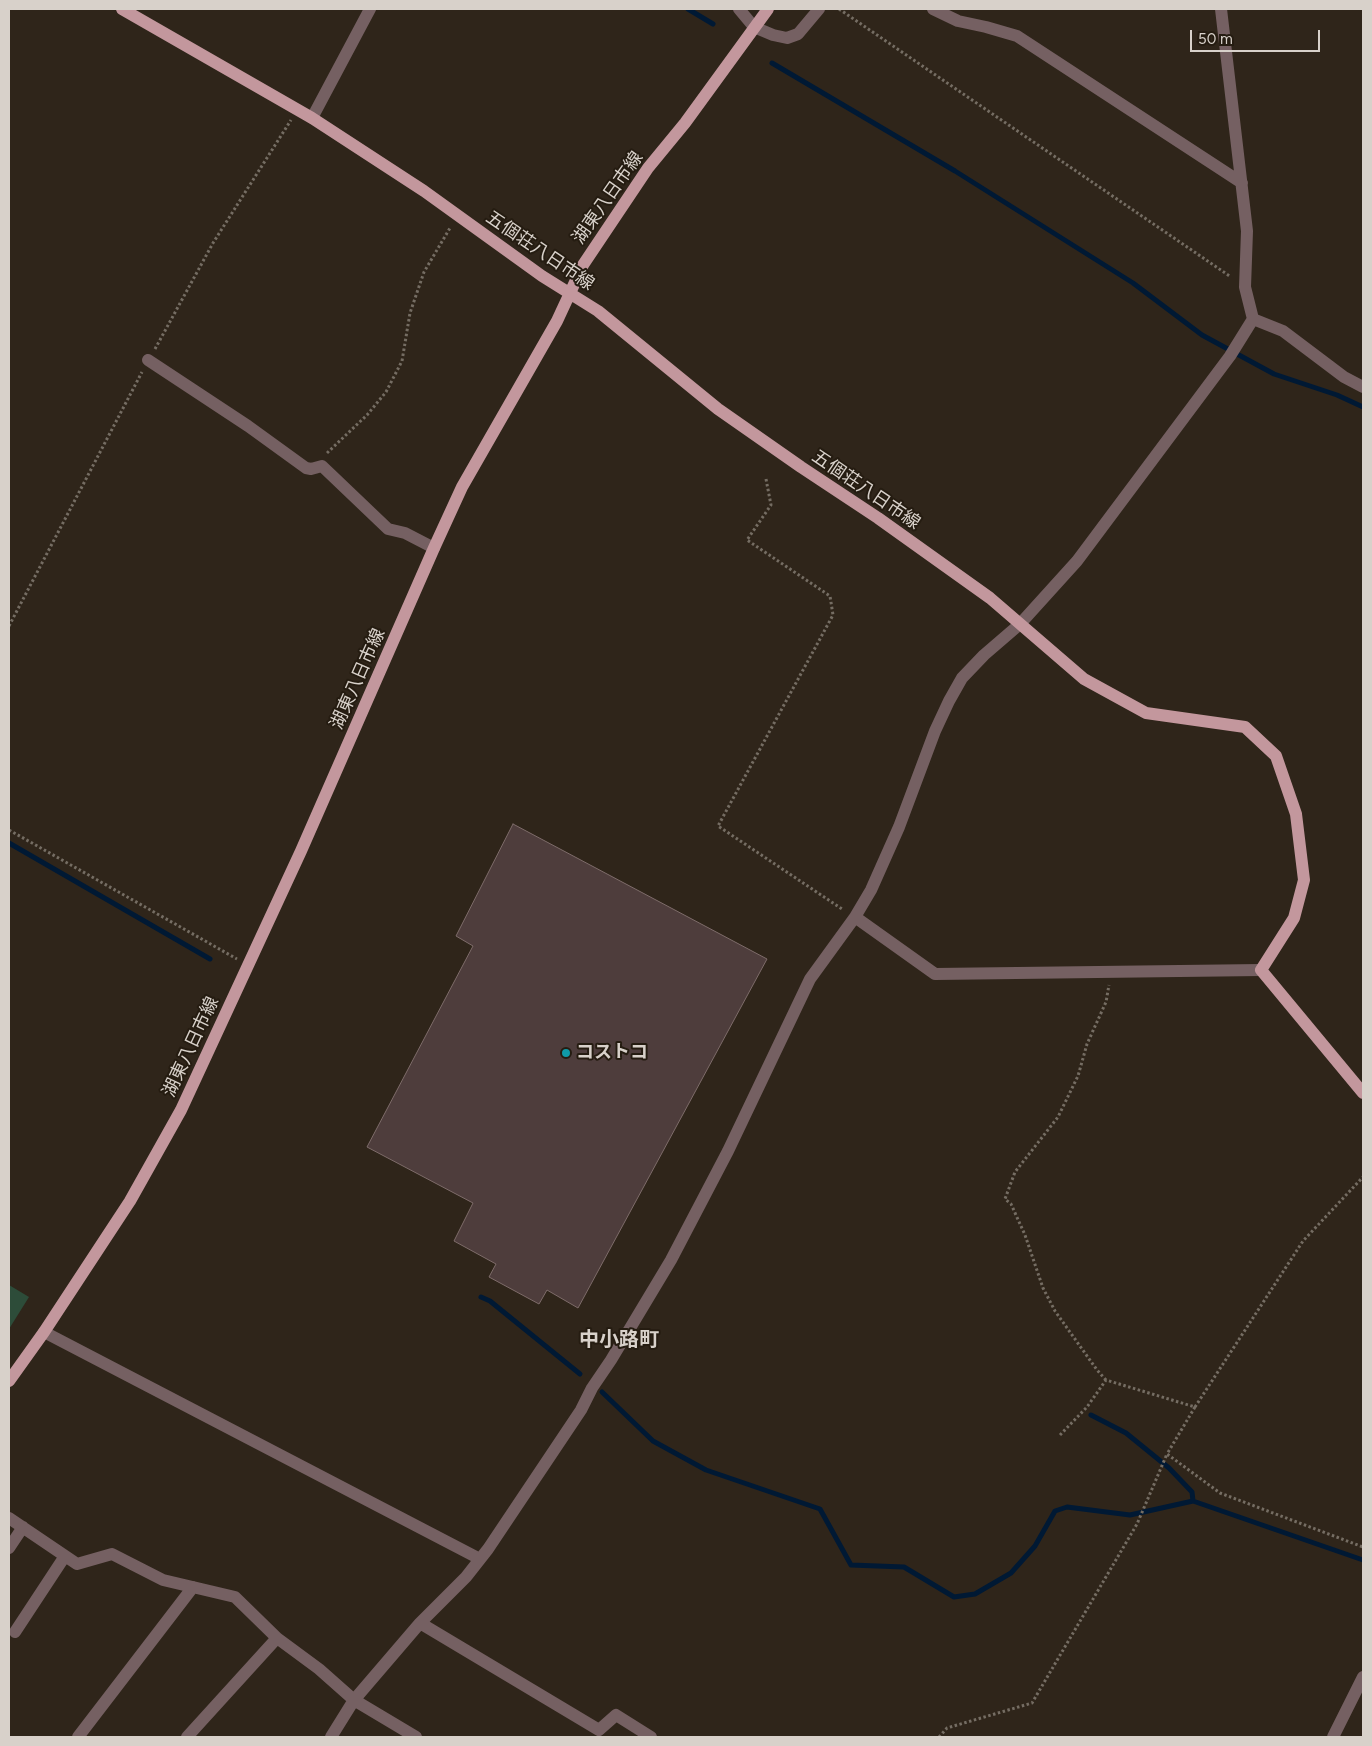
<!DOCTYPE html>
<meta charset="utf-8">
<style>
body{margin:0}
#map{position:relative;width:1372px;height:1746px;overflow:hidden;background:#2f251a;font-family:Figtree,sans-serif}
canvas{display:block}
.frame{position:absolute;inset:0;border:10px solid #d8d1ca;pointer-events:none}
.scale{position:absolute;left:1190px;top:30px;width:130px;height:22px;box-sizing:border-box;border:2px solid #d8d1ca;border-top:0;padding-left:6px;font-size:15px;line-height:18px;white-space:nowrap;color:#d8d1ca;-webkit-text-stroke:4px #251c11;paint-order:stroke}
</style>
<div id="map">
<canvas width="1372" height="1746"></canvas>
<div class="frame"></div>
<div class="scale">50 m</div>
</div>
<script>
const c = document.querySelector('canvas').getContext('2d');
c.lineJoin = 'round';
function paint(path, color) {
  c.fillStyle = color;
  c.fill(path, 'evenodd');
}
function toPath(rows) {
  const path = new Path2D();
  for (const r of rows) {
    path.moveTo(r[0], r[1]);
    for (let i = 2; i < r.length; i += 2) path.lineTo(r[i], r[i + 1]);
  }
  return path;
}
function stroke(path, color, width, dash) {
  c.strokeStyle = color;
  c.lineWidth = width;
  c.lineCap = dash ? 'butt' : 'round';
  c.setLineDash(dash || []);
  c.stroke(path);
}
function label(font, color, halo, rows, align = 'center') {
  c.font = font + ' Figtree,"Noto Sans JP",sans-serif';
  c.lineWidth = 4;
  c.setLineDash([]);
  c.textBaseline = 'middle';
  c.strokeStyle = halo;
  c.fillStyle = color;
  for (const [text, x, y, turn = 0] of rows) {
    c.save();
    c.translate(x, y);
    c.rotate((+turn || 0) * Math.PI / 180);
    c.textAlign = isNaN(turn) ? turn : align;
    if (halo) c.strokeText(text, 0, 0);
    c.fillText(text, 0, 0);
    c.restore();
  }
}
paint(toPath([
 [9,1285,29,1297,9,1329]
]), '#2d4c39');
stroke(toPath([
 [688,9,713,24],
 [772,63,955,171,1133,283,1202,335,1274,374,1337,395,1363,407],
 [9,843,210,959],
 [481,1297,490,1301,580,1374],
 [602,1392,653,1441,706,1470,820,1509,851,1565,904,1567,954,1597,975,1594,1011,1573,1035,1546,1055,1511,1067,1507,1130,1515,1193,1501,1363,1560],
 [1091,1415,1126,1433,1169,1468,1192,1492,1193,1501]
]), '#001934', 5);
const building = toPath([
 [513,824,767,959,578,1308,547,1290,539,1304,489,1277,496,1264,454,1241,473,1203,367,1147,473,946,456,936,513,824]
]);
paint(building, '#4e3d3c');
stroke(building, '#7e6c6a', 1);
stroke(toPath([
 [839,9,1231,277],
 [155,349,213,243,291,120],
 [327,453,367,415,386,392,402,361,410,313,424,272,450,228],
 [766,479,771,505,747,540,830,596,833,615,718,826,842,909],
 [9,626,142,372],
 [9,830,237,959],
 [1106,1380,1097,1370,1055,1311,1043,1288,1025,1235,1011,1204,1005,1199,1015,1172,1058,1117,1078,1076,1087,1044,1106,1002,1109,985],
 [1195,1407,1303,1241,1363,1177],
 [1060,1435,1087,1407,1106,1380,1195,1407,1167,1454,1220,1493,1363,1547],
 [939,1737,947,1728,1032,1703,1137,1524,1167,1454]
]), '#756d63', 3, [2.5, 2.5]);
stroke(toPath([
 [739,9,754,27,773,35,787,38,798,34,819,9],
 [933,9,958,21,986,27,1017,36,1242,183],
 [312,118,370,9],
 [1253,319,1283,331,1344,377,1363,387],
 [148,360,248,426,306,468,311,469,322,466,388,529,405,533,434,548],
 [855,917,935,974,1261,970],
 [44,1332,480,1559],
 [9,1518,77,1564,112,1554,163,1580,235,1597,277,1638,319,1669,354,1700,416,1737],
 [9,1548,23,1527],
 [420,1623,599,1730,616,1715,651,1737],
 [15,1632,65,1556],
 [78,1737,193,1587],
 [187,1737,277,1638],
 [331,1737,354,1700,420,1623,466,1577,488,1549,581,1410,592,1388,611,1360,671,1260,728,1151,810,979,855,917,871,890,899,827,935,731,949,701,962,678,984,655,1020,624,1077,561,1230,356,1253,319,1245,287,1247,231,1221,9],
 [1333,1737,1363,1677]
]), '#756062', 12);
stroke(toPath([
 [122,9,312,118,424,191,542,276,598,311,718,409,801,467,878,518,990,598,1084,679,1146,713,1245,727,1276,756,1296,814,1304,880,1294,918,1261,970,1363,1093],
 [9,1381,44,1332,130,1201,181,1110,301,851,434,548,462,487,557,321,583,265,648,168,685,123,768,9]
]), '#c3979d', 12);
for (const [x, y, r, color] of [
 [566,1053,5,"#0f9aa8"]
]) {
  const dot = new Path2D();
  dot.arc(x, y, r, 0, 2 * Math.PI);
  c.fillStyle = color;
  c.fill(dot);
  stroke(dot, '#251c11', 2);
}
label('18px', '#d8d1ca', '#251c11', [
 ["湖東八日市線",608,198,-55],
 ["五個荘八日市線",540,251,34],
 ["五個荘八日市線",866,490,34],
 ["湖東八日市線",358,679,-66],
 ["湖東八日市線",191,1047,-65]
]);
label('bold 18px', '#d8d1ca', '#251c11', [
 ["コストコ",576,1053]
], 'left');
label('bold 20px', '#d8d1ca', '#251c11', [
 ["中小路町",619,1340]
]);
</script>
